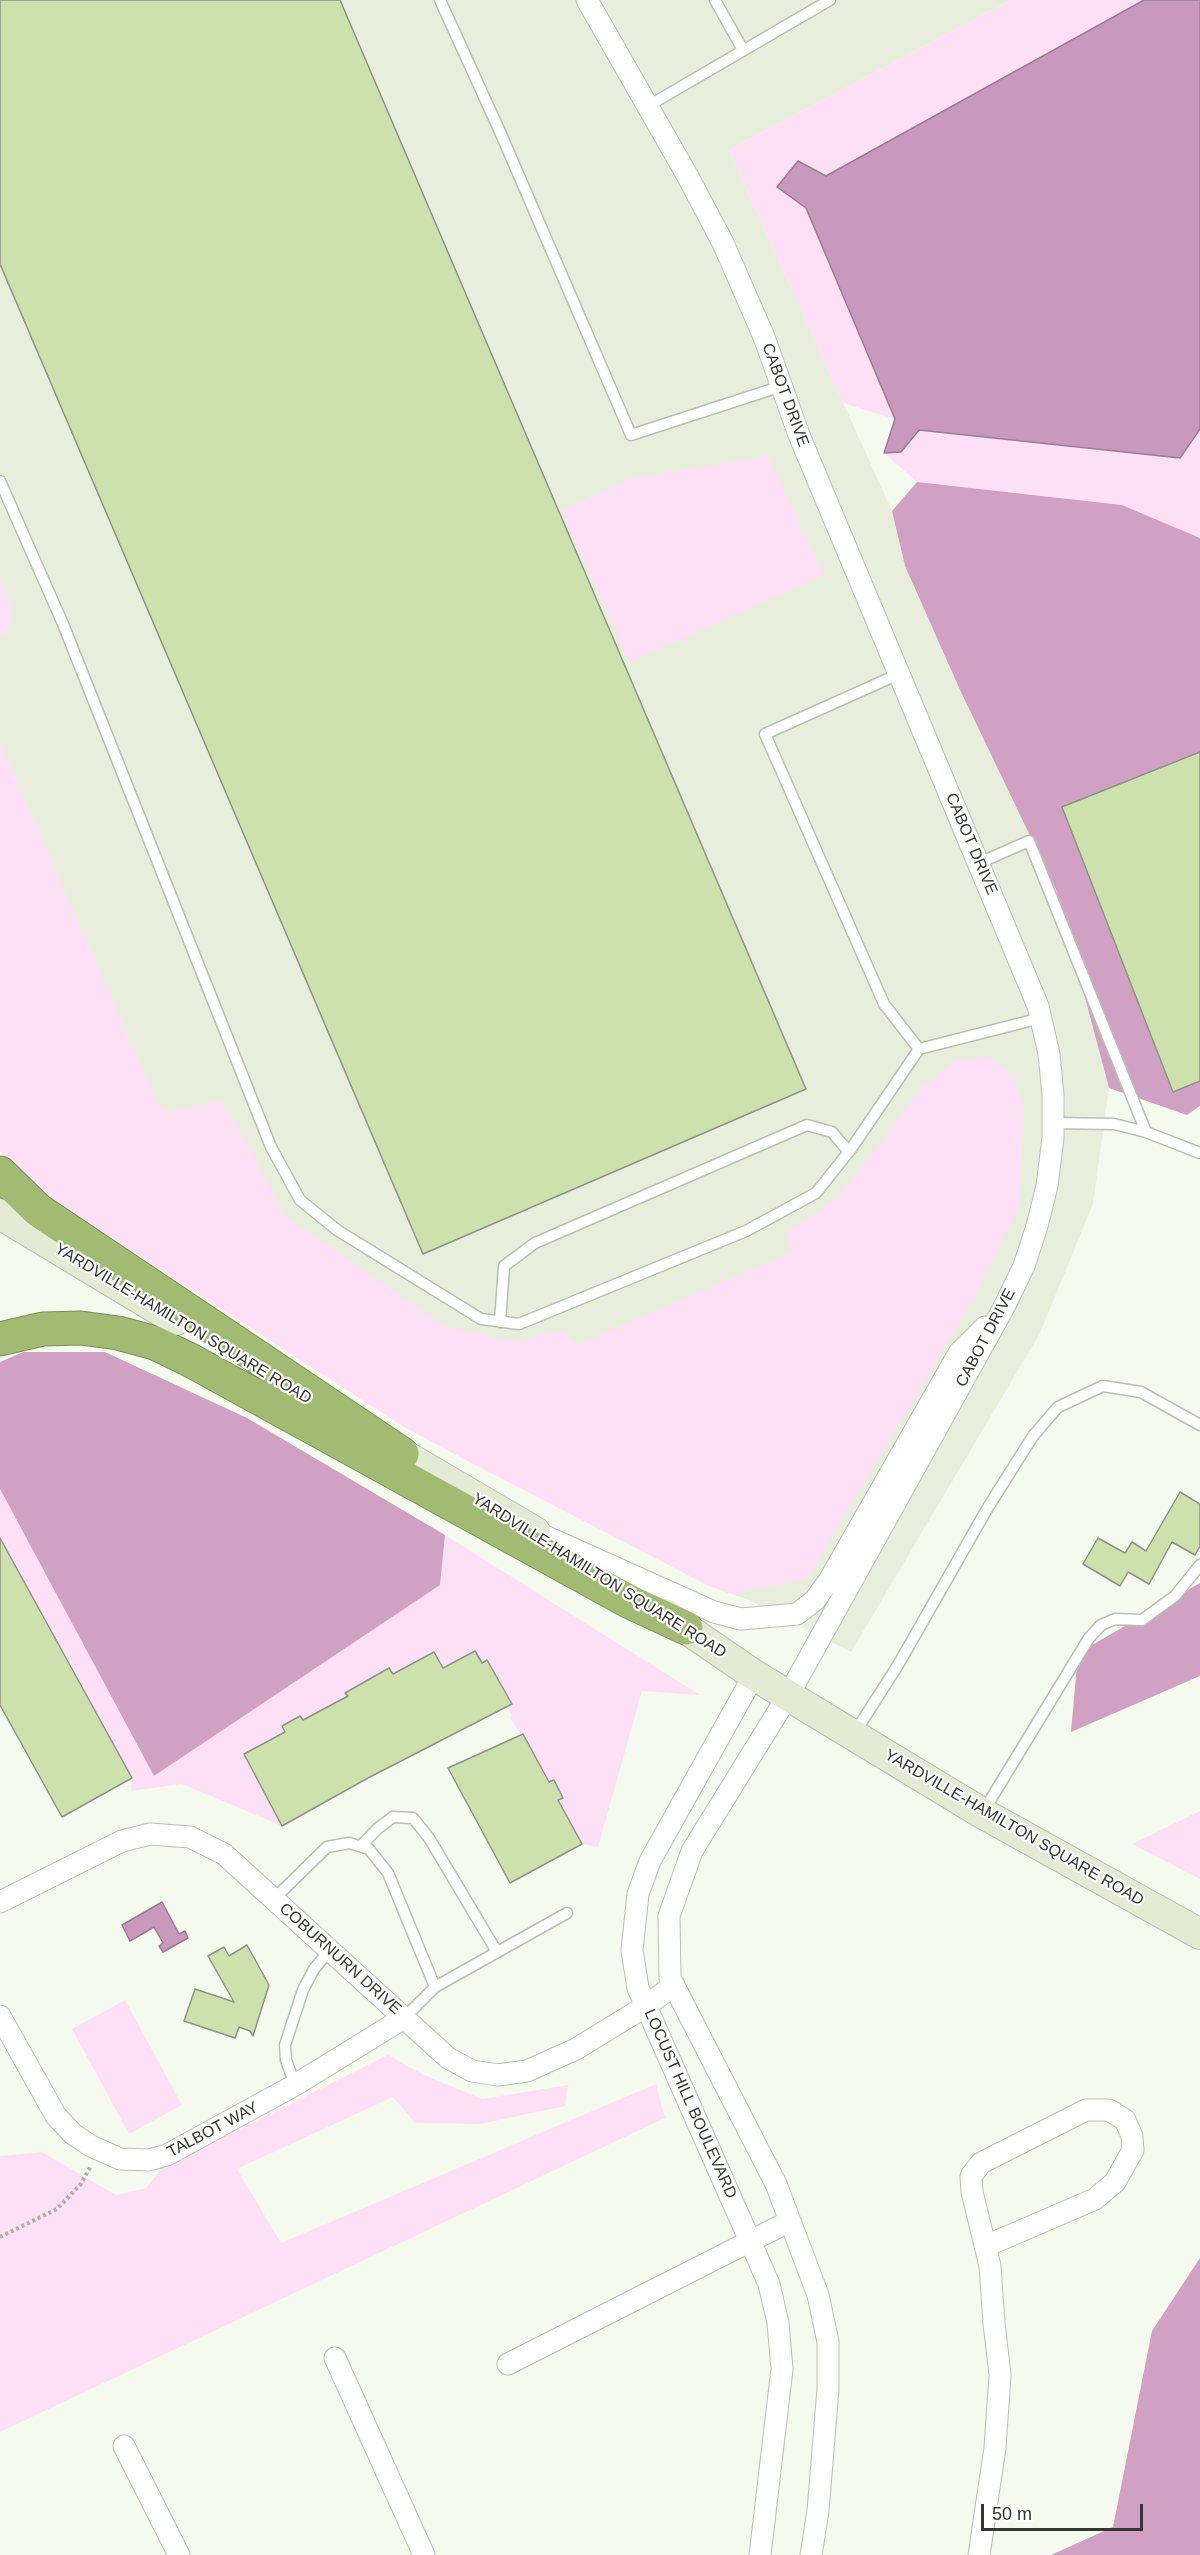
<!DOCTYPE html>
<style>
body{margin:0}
#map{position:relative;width:1200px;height:2555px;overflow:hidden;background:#f5faee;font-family:Arial,sans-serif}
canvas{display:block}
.scale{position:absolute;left:981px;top:2504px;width:162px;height:27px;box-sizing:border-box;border:3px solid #353732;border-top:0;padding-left:8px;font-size:18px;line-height:21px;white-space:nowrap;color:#353732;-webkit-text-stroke:4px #fff;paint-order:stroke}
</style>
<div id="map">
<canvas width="1200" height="2555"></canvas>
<div class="scale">50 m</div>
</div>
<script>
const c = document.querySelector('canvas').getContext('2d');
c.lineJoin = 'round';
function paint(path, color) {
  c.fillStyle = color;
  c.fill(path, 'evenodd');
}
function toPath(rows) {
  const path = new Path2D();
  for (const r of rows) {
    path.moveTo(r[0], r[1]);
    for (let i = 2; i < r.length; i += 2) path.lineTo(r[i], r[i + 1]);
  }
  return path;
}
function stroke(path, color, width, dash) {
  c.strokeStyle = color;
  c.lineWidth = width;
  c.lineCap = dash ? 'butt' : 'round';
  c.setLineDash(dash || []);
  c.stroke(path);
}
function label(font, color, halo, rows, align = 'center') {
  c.font = font + ' Arial,sans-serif';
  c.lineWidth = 4.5;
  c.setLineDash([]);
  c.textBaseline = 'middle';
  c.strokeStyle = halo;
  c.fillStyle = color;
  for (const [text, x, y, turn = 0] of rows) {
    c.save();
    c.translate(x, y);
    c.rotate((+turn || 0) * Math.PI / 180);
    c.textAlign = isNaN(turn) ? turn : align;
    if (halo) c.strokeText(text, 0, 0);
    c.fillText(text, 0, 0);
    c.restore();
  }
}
paint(toPath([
 [0,0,1011,0,729,150,892,511,905,566,960,690,1057,892,1109,1088,1093,1204,1040,1333,851,1652,749,1600,709,1586,0,1044]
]), '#e7efdc');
paint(toPath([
 [1011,0,1144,0,826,176,777,187,806,208,895,419,843,403,729,150],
 [1200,429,1200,538,1122,505,917,482,884,453,901,452,919,430,1180,458],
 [768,456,824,575,630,662,562,511,632,478],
 [0,580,13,609,7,632,0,636],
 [0,742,159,1106,170,1112,219,1100,237,1124,285,1216,444,1326,513,1341,563,1331,577,1345,792,1252,786,1233,838,1198,922,1087,956,1061,986,1056,1012,1074,1024,1107,1019,1207,968,1308,807,1579,731,1594,709,1586,462,1458,404,1427,48,1197,0,1152],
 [0,1489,154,1776,440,1585,445,1535,700,1695,642,1691,598,1847,582,1844,558,1801,563,1798,554,1780,548,1783,540,1765,528,1750,531,1748,523,1734,521,1735,510,1718,512,1716,507,1707,512,1704,503,1687,496,1690,496,1676,488,1660,482,1663,475,1651,443,1670,433,1651,393,1674,389,1668,346,1693,348,1698,303,1722,300,1716,282,1726,285,1732,244,1754,282,1826,182,1784,131,1791,132,1778,0,1538],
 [1200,1811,1200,1879,1132,1844],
 [125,2000,182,2105,129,2134,72,2029],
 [388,2055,424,2075,482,2099,568,2085,565,2106,480,2124,415,2123,393,2097,237,2169,281,2243,656,2084,665,2118,0,2432,0,2156,42,2152,116,2195,146,2188,162,2168]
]), '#fde0f5');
paint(toPath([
 [917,482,1122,505,1200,538,1200,1106,1187,1115,1109,1088,1057,892,960,690,905,566,892,511],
 [23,1352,105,1352,247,1418,445,1535,440,1585,154,1776,0,1489,0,1362],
 [1200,1583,1200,1676,1071,1732,1078,1653],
 [1200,2258,1200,2555,1051,2555,1113,2527,1152,2331]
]), '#d0a1c3');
const water = toPath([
 [1144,0,1200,0,1200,429,1180,458,919,430,901,452,884,453,895,419,806,208,777,187,798,161,826,176,1144,0],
 [162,1902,179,1934,185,1931,188,1938,163,1952,159,1946,163,1943,154,1927,130,1941,122,1925,162,1902]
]);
paint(water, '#c899bc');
stroke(water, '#9c7c93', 1.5);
const building = toPath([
 [0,0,340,0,806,1089,423,1254,0,264,0,0],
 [1200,752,1200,1081,1173,1092,1062,807,1200,752],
 [1180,1492,1200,1504,1200,1546,1195,1555,1172,1542,1149,1584,1128,1572,1120,1586,1083,1564,1098,1538,1125,1553,1132,1542,1146,1551,1180,1492],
 [0,1538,132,1778,62,1817,0,1705,0,1538],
 [475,1651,482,1663,487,1660,512,1704,368,1778,282,1826,244,1754,285,1732,282,1726,300,1716,303,1720,348,1696,345,1693,389,1668,393,1674,434,1652,443,1668,475,1651],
 [523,1734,549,1782,554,1780,563,1798,558,1800,582,1844,510,1883,448,1768,523,1734],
 [247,1945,269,1985,253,2036,250,2031,239,2027,235,2038,184,2021,195,1989,234,2002,208,1956,224,1947,229,1956,247,1945]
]);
paint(building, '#cde1ad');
stroke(building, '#8e9388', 1.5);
const lane = toPath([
 [440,0,501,134,631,435,782,386],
 [715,0,743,50],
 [648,106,830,0],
 [0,481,63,624,271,1147,300,1200,337,1230,481,1319,519,1324,746,1231,816,1193,851,1149,919,1049,1041,1018],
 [899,674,765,734,884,1004,919,1049],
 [979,863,1029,841,1146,1132],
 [1053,1123,1114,1124,1146,1132,1200,1153],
 [500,1322,504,1266,535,1243,807,1125,832,1132,849,1152],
 [854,1734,898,1665,987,1509,1033,1436,1058,1407,1103,1386,1141,1392,1200,1425],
 [983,1812,1089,1638,1101,1625,1115,1619,1142,1620,1175,1596,1200,1565],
 [361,1846,377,1829,393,1817,413,1818,429,1838,497,1952],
 [274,1899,327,1847,349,1843,369,1849,388,1873,435,1987],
 [404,2018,435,1987,567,1913],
 [295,2085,286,2060,285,2045,303,1990,314,1969,330,1950]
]);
const street = toPath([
 [587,0,687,175,723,243,764,337,799,435,1038,1006,1049,1054,1053,1095,1053,1137,1047,1186,1037,1226,1024,1266,1003,1309,789,1694,692,1851,669,1916,670,1978,776,2184,818,2295,828,2342,828,2389,818,2511,811,2555],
 [527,1528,714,1612,741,1619,797,1614,815,1600,830,1579,959,1353,985,1327],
 [754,1675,650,1861,638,1894,632,1950,638,1988,769,2284,778,2323,782,2369,760,2555],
 [0,1902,122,1841,150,1834,190,1837,224,1854,448,2058,472,2071,498,2075,527,2071,576,2049,646,2006,674,1985],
 [0,2016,56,2116,73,2134,91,2146,120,2159,149,2160,167,2155,295,2085,404,2018],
 [335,2358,424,2555],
 [508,2364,790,2221],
 [124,2446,179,2555],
 [979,2555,995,2448,1000,2375,994,2323,990,2266,972,2192,971,2176,981,2163,1086,2110,1109,2110,1125,2120,1132,2136,1133,2150,1115,2182,1095,2199,986,2246]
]);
const secondary = toPath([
 [0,1214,176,1320],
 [380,1441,535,1532],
 [665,1614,754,1675,982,1813,1200,1934]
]);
const highway = toPath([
 [0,1173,38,1210,402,1454],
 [0,1339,43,1329,81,1328,118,1333,155,1343,190,1360,630,1602,686,1628]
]);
stroke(lane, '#babfb3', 13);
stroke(street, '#babfb3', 23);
stroke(secondary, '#babfb3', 32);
stroke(highway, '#7b8d5c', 35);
stroke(toPath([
 [0,2237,57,2209,80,2185,91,2166]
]), '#abafa5', 4, [3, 3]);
stroke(lane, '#fff', 10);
stroke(street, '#fff', 21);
stroke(secondary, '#e3ebd5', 30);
stroke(highway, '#a1bc72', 33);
label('16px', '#353732', '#fff', [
 ["CABOT DRIVE",785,395,70],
 ["CABOT DRIVE",971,844,67],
 ["YARDVILLE-HAMILTON SQUARE ROAD",183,1324,31],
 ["CABOT DRIVE",986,1338,-62],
 ["YARDVILLE-HAMILTON SQUARE ROAD",599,1576,32],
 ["YARDVILLE-HAMILTON SQUARE ROAD",1014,1828,30],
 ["COBURNURN DRIVE",340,1959,42],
 ["LOCUST HILL BOULEVARD",690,2104,66],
 ["TALBOT WAY",213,2130,-28]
]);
</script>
